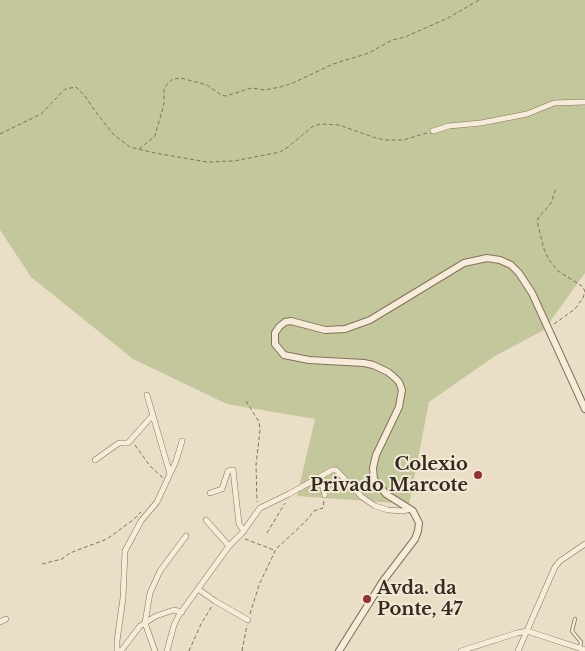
<!DOCTYPE html>
<style>
body{margin:0}
canvas{display:block;background:#eadec6}
</style>
<canvas width="585" height="651"></canvas>
<script>
const c = document.querySelector('canvas').getContext('2d');
c.lineJoin = 'round';
function paint(path, color) {
  c.fillStyle = color;
  c.fill(path, 'evenodd');
}
function toPath(rows) {
  const path = new Path2D();
  for (const r of rows) {
    path.moveTo(r[0], r[1]);
    for (let i = 2; i < r.length; i += 2) path.lineTo(r[i], r[i + 1]);
  }
  return path;
}
function stroke(path, color, width, dash) {
  c.strokeStyle = color;
  c.lineWidth = width;
  c.lineCap = dash ? 'butt' : 'round';
  c.setLineDash(dash || []);
  c.stroke(path);
}
function label(font, color, halo, rows, align = 'center') {
  c.font = font + ' "Libre Baskerville",serif';
  c.lineWidth = 4;
  c.setLineDash([]);
  c.textBaseline = 'middle';
  c.strokeStyle = halo;
  c.fillStyle = color;
  for (const [text, x, y, turn = 0] of rows) {
    c.save();
    c.translate(x, y);
    c.rotate((+turn || 0) * Math.PI / 180);
    c.textAlign = isNaN(turn) ? turn : align;
    if (halo) c.strokeText(text, 0, 0);
    c.fillText(text, 0, 0);
    c.restore();
  }
}
paint(toPath([
 [0,0,585,0,585,273,544,330,495,356,429,402,409,504,297,496,315,419,227,404,133,359,31,277,0,230]
]), '#c3c79b');
const service = toPath([
 [575,619,572,631,581,642,580,647]
]);
const minor = toPath([
 [433,131,449,126,481,123,527,114,554,103,585,102],
 [147,395,170,474],
 [95,460,119,443,128,443,153,415],
 [320,477,325,495],
 [210,493,222,489,228,471,233,470,239,524,244,531],
 [206,520,229,546],
 [198,589,215,601,248,620],
 [0,622,6,619],
 [117,651,117,641,123,598,125,551,141,521,157,502,176,461,182,441],
 [121,651,140,626,156,616,174,610,182,612],
 [155,651,145,623,150,593,160,571,186,536],
 [167,651,174,625,179,615,229,546,242,533,260,508,289,494,332,470,336,470,362,497,375,506,388,510,403,511,410,509],
 [461,651,517,633,527,631,585,650],
 [518,651,555,567,560,561,585,544]
]);
const tertiary = toPath([
 [339,651,383,581,415,539,418,531,419,523,413,511,386,494,374,479,373,468,376,455,399,407,402,390,399,382,394,377,388,372,373,365,364,363,309,360,284,355,275,344,275,333,279,327,285,322,291,321,325,330,345,329,370,320,464,263,487,258,500,260,511,265,519,273,532,293,585,409]
]);
stroke(service, '#84715d', 4);
stroke(minor, '#84715d', 6);
stroke(tertiary, '#84715d', 8);
stroke(toPath([
 [0,134,41,114,65,89,76,87,85,96,95,111,114,135,130,147,155,153,207,162,234,161,280,152,288,147,312,127,320,124,339,125,373,137,384,140,403,140,427,133],
 [139,149,155,136,164,104,164,89,168,83,173,79,181,78,207,85,221,95,226,96,251,88,265,90,280,87,293,83,333,64,369,53,392,40,405,37,448,18,479,0],
 [554,324,575,309,583,298,585,291,582,286,558,271,549,260,544,249,537,221,539,217,551,203,556,188],
 [246,401,259,422,260,430,256,465,257,502],
 [135,445,150,466,163,478],
 [267,533,285,503],
 [245,539,274,550],
 [42,564,62,559,70,553,107,539,133,520,141,512],
 [250,614,259,585,276,549,305,522,314,511,323,508,324,501],
 [189,651,201,624,212,606],
 [242,651,247,625]
]), '#84715d', 1, [4, 2.5]);
stroke(service, '#f6ecd9', 2.5);
stroke(minor, '#f6ecd9', 5);
stroke(tertiary, '#f6ecd9', 6);
for (const [x, y, r, color] of [
 [478,475,5,"#8d3336"],
 [367,599,5,"#8d3336"]
]) {
  const dot = new Path2D();
  dot.arc(x, y, r, 0, 2 * Math.PI);
  c.fillStyle = color;
  c.fill(dot);
  stroke(dot, '#f2e9d5', 2);
}
label('bold 18px', '#352a20', '#f2e9d5', [
 ["Colexio",468,465],
 ["Privado Marcote",468,486],
 ["Avda. da",377,589,"left"],
 ["Ponte, 47",377,610,"left"]
], 'right');
</script>
